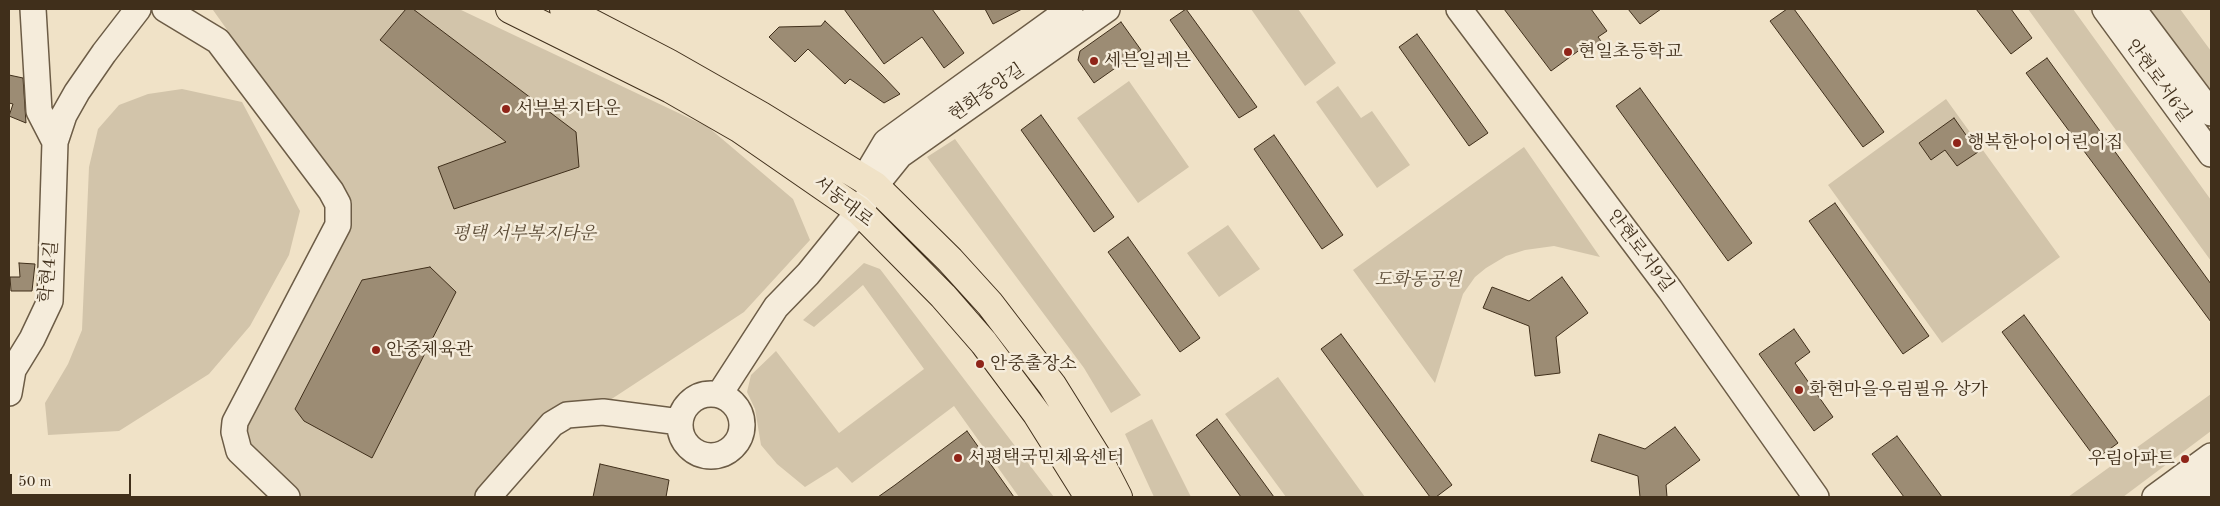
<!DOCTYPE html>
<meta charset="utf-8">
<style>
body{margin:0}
#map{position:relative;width:2220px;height:506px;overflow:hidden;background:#f0e2c7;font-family:"Old Standard TT",serif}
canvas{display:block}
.frame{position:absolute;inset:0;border:10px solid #402f1b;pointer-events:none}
.scale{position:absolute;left:10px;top:474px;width:121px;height:22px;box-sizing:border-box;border:2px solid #402f1b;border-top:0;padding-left:6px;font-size:15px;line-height:18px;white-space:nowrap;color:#402f1b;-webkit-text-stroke:4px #f5ecdb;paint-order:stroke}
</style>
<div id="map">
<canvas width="2220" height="506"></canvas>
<div class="frame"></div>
<div class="scale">50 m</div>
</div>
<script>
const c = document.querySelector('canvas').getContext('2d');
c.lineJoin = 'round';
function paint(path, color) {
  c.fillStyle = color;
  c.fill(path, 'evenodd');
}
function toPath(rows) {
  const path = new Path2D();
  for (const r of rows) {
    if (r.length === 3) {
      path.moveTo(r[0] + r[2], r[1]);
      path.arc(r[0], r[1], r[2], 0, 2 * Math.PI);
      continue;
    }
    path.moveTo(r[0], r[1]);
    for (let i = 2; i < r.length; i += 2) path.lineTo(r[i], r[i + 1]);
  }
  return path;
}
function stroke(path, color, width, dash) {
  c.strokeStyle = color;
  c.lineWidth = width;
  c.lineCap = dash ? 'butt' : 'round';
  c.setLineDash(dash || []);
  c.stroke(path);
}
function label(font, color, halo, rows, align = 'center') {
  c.font = font + ' "Old Standard TT","Noto Serif KR",serif';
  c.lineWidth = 5;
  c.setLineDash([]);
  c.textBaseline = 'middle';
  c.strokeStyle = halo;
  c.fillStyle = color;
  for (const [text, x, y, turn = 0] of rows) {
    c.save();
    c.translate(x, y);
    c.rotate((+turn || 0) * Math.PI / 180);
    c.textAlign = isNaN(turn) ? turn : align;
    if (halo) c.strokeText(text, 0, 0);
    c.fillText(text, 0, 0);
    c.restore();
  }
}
paint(toPath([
 [459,9,708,127,793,199,810,240,744,312,604,404,557,407,475,497,301,497,247,447,243,432,259,395,339,187,213,10],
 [1251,9,1298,9,1336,63,1305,86],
 [2028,9,2073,9,2211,200,2211,261],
 [2145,9,2180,9,2211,51,2211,98],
 [1129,81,1189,167,1138,203,1077,118],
 [1338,86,1361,118,1372,111,1410,165,1377,188,1316,102],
 [182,89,242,102,300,211,289,255,250,326,209,374,119,431,48,435,45,403,68,364,82,330,89,167,98,129,119,105,148,94],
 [1946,99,2060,257,1942,343,1828,185],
 [955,139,1141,395,1111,413,1084,368,927,157],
 [1524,147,1600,257,1554,246,1525,250,1506,256,1486,268,1475,277,1463,294,1435,383,1353,270],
 [1228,225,1260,269,1219,297,1187,253],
 [864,263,880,269,1054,497,1019,497,954,406,852,483,837,467,805,487,777,464,761,445,755,409,747,392,751,375,776,351,839,433,924,369,863,285,814,327,803,320],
 [1278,377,1365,497,1286,497,1225,414],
 [2211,394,2211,431,2123,497,2068,497],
 [1152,419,1191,497,1154,497,1125,434]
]), '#d2c4aa');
const building = toPath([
 [406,9,413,9,576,132,579,167,454,209,438,167,506,142,380,40,406,9],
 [844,9,932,9,964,53,944,68,922,37,884,64,844,9],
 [985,9,1022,9,993,24,985,9],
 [1186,9,1257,107,1239,118,1170,20,1186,9],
 [1504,9,1591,9,1607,31,1598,37,1601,41,1589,51,1585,46,1551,71,1504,9],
 [1628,9,1661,9,1640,24,1628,9],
 [1787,9,1794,9,1884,132,1863,147,1770,21,1787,9],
 [1976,9,2011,9,2032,38,2011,54,1976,9],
 [825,21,881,74,900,94,884,103,850,79,845,84,808,49,795,62,769,37,779,27,821,26,825,21],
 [1121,22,1141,50,1094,83,1078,60,1080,51,1121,22],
 [1417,34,1488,133,1469,146,1399,47,1417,34],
 [2047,58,2211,284,2211,322,2026,73,2047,58],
 [9,75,23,78,26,123,9,116,13,104,9,103,9,75],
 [1640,88,1752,243,1728,261,1616,106,1640,88],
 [1041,115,1114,217,1094,232,1021,130,1041,115],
 [1954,118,1978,152,1957,166,1945,150,1931,160,1919,143,1954,118],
 [1274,135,1343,235,1322,249,1254,149,1274,135],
 [1835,203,1929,336,1903,354,1809,221,1835,203],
 [1128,237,1200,338,1180,352,1108,252,1128,237],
 [19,263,35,264,32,291,11,291,10,277,20,277,19,263],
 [430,267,456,292,372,458,304,421,295,409,362,280,430,267],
 [1562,277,1588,313,1556,337,1560,373,1535,376,1529,326,1483,308,1492,287,1529,301,1562,277],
 [2024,315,2118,443,2096,459,2002,332,2024,315],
 [1794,329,1810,352,1795,363,1833,417,1814,431,1759,354,1794,329],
 [1341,334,1452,485,1436,497,1430,497,1321,349,1341,334],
 [1217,419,1274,497,1241,497,1196,435,1217,419],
 [1675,427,1700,460,1666,485,1667,497,1640,497,1638,476,1591,461,1599,434,1645,449,1675,427],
 [967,431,1014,497,878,497,895,485,967,431],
 [1897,436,1942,497,1904,497,1872,454,1897,436],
 [600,464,669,480,666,497,593,497,600,464]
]);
paint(building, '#9c8c74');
stroke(building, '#402f1b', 1);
const minor = toPath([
 [33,9,39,111,55,142],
 [165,9,218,41,331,191,338,204,338,225,235,422,234,432,239,451,287,497],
 [1459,9,1670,290,1816,497],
 [2105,9,2211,154],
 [2133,9,2211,113],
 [864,179,886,142,1070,9],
 [9,393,13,370,32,339,50,301,55,142,64,115,77,92,104,53,138,9],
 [711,425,31],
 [719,395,776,307,808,274,859,211,875,186,900,155,1107,9],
 [488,497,552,424,567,415,603,412,680,422],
 [2155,497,2211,456],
 [2189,497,2211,481]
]);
const major = toPath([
 [510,9,671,89,739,128,859,211,943,296,984,343,1037,414,1089,497],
 [564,9,668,63,761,116,875,186,950,260,990,304,1052,385,1100,462,1118,497]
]);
stroke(minor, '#6c5c46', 28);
stroke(major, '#402f1b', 30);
stroke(minor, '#f5ecdb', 25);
stroke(major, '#f0e2c7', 28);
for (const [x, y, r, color] of [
 [1568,52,5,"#8f2418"],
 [1094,61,5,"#8f2418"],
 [506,109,5,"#8f2418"],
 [1957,143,5,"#8f2418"],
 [376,350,5,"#8f2418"],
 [980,364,5,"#8f2418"],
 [1799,390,5,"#8f2418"],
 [958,458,5,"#8f2418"],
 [2185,459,5,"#8f2418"]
]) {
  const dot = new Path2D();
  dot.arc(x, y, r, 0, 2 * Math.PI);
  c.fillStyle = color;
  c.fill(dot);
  stroke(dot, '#f5ecdb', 2);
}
label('18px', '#402f1b', '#f5ecdb', [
 ["현일초등학교",1578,52],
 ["세븐일레븐",1104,61],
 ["서부복지타운",516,109],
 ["행복한아이어린이집",1967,143],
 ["안중체육관",386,350],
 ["안중출장소",990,364],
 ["화현마을우림필유 상가",1809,390],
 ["서평택국민체육센터",968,458],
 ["우림아파트",2175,459,"right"]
], 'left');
label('18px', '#402f1b', '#f5ecdb', [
 ["안현로서6길",2158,81,54],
 ["현화중앙길",987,93,-35],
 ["서동대로",843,202,38],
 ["안현로서9길",1640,251,53],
 ["학현4길",49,272,-84]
]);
label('italic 18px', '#5d4d38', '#f5ecdb', [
 ["평택 서부복지타운",524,234],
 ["도화동공원",1418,280]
]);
</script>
